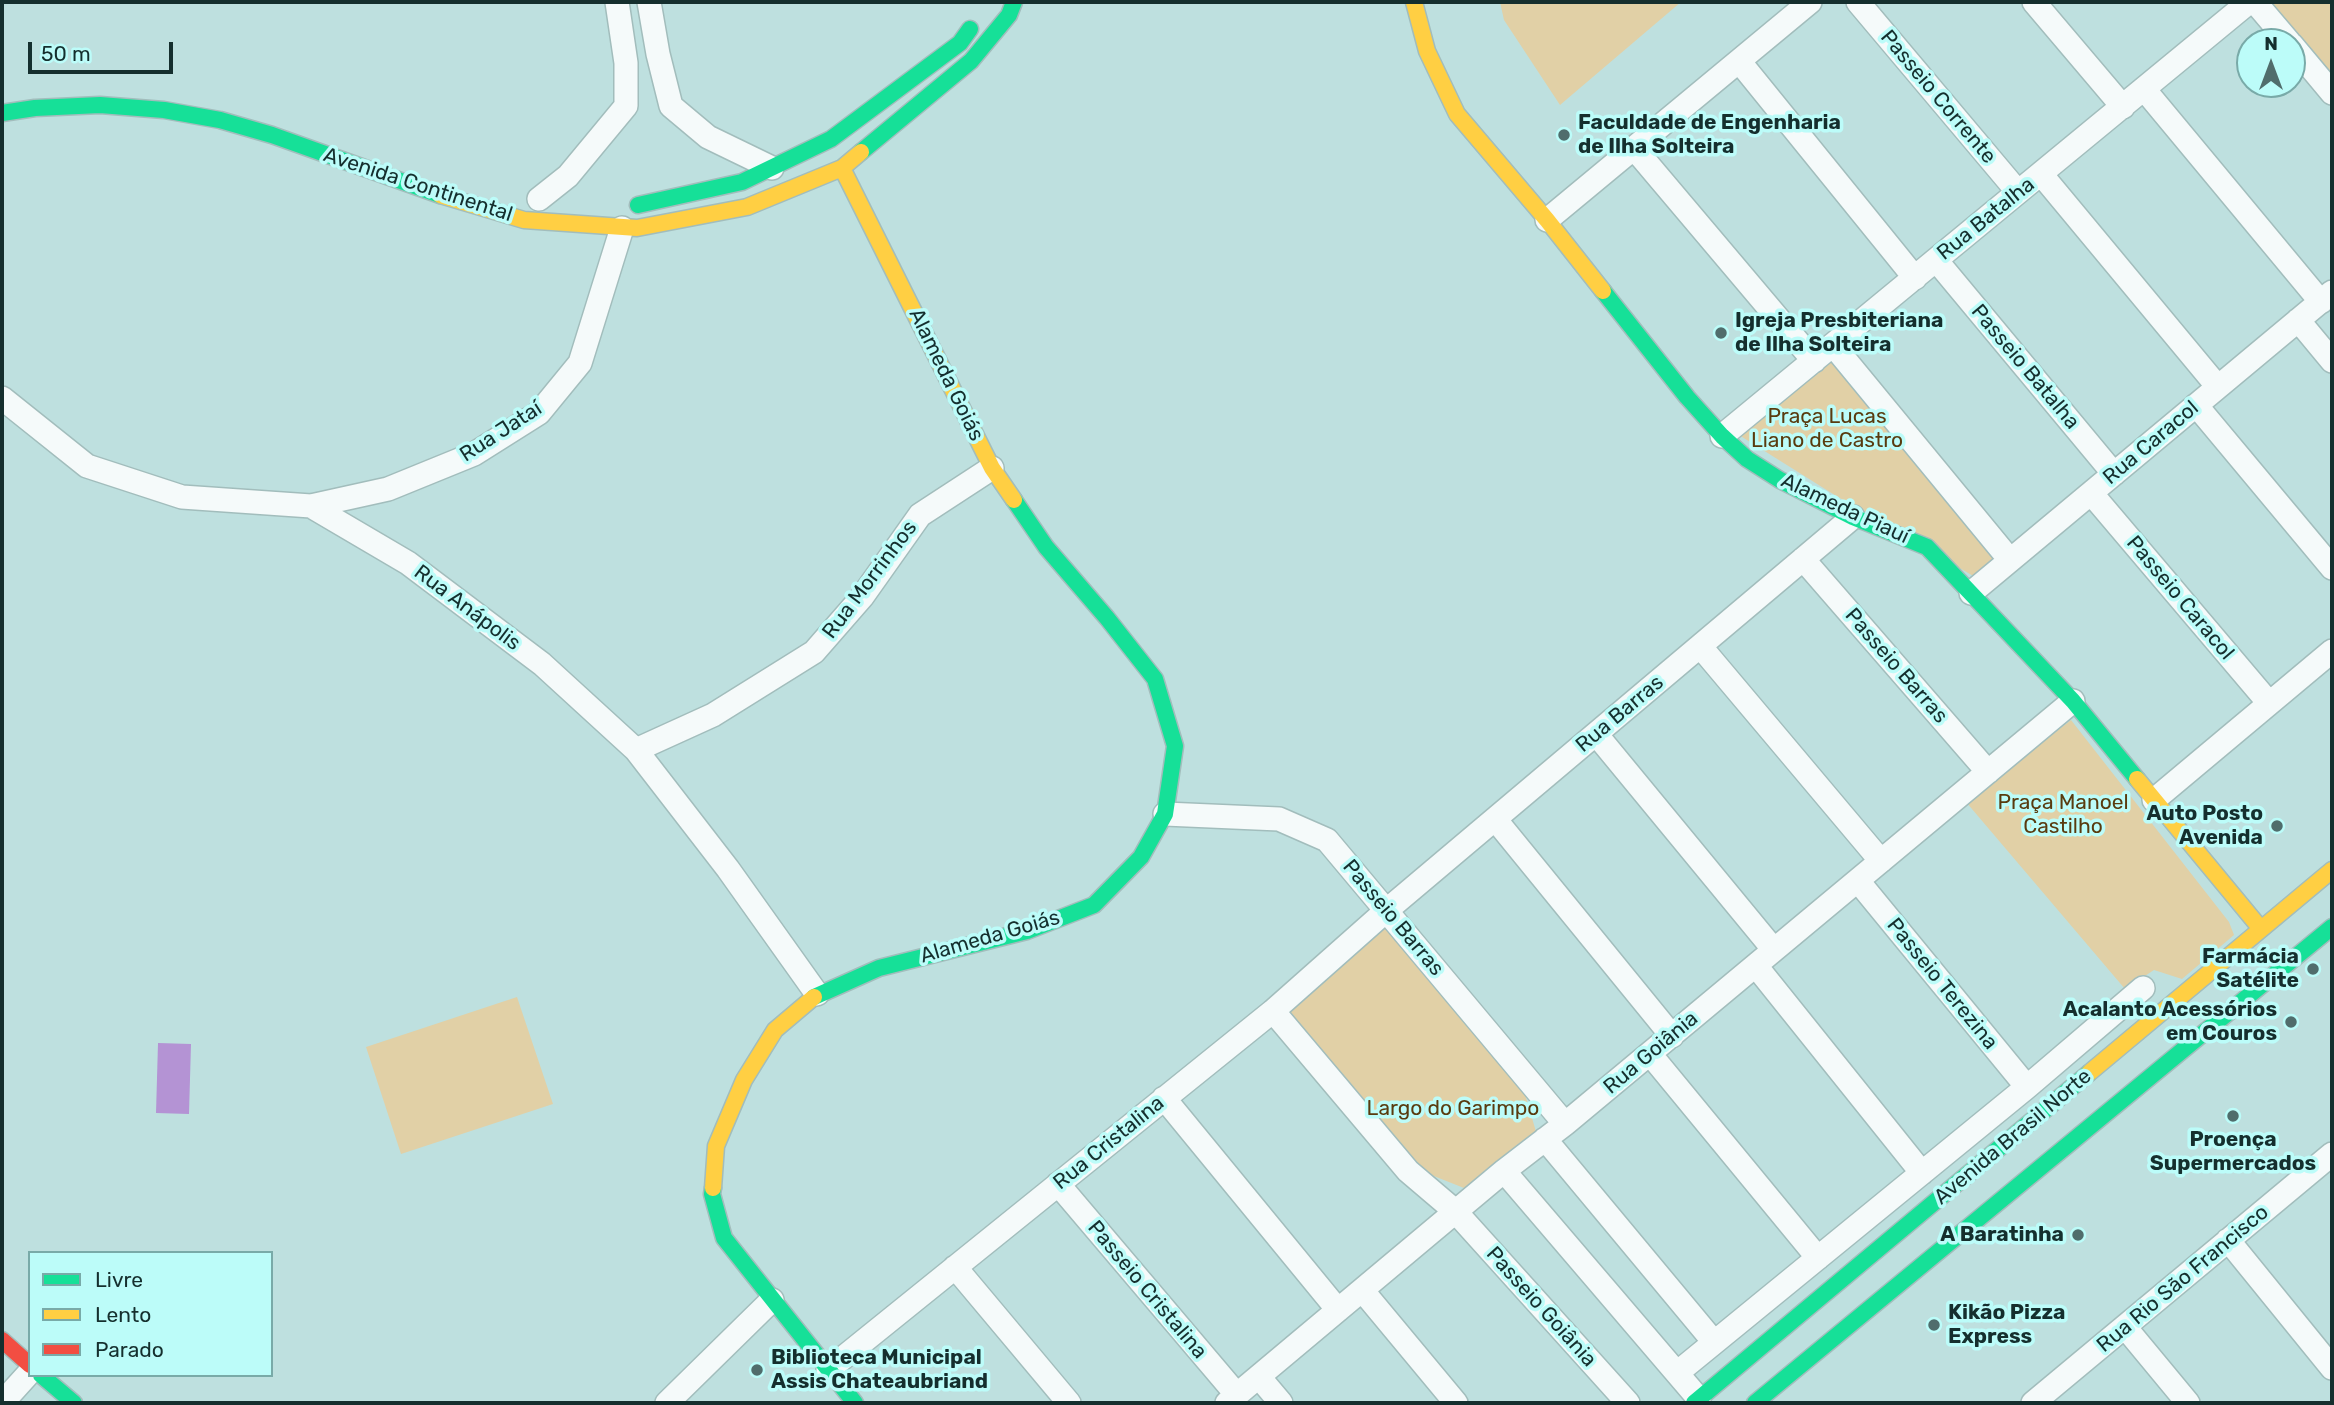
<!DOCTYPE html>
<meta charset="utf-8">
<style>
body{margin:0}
#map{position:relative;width:2334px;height:1405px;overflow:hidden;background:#bee0df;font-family:Rubik,sans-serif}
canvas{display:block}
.frame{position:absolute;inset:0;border:4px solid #152f2e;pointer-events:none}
.legend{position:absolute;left:28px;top:1251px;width:245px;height:126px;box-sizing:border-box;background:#bcfcf9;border:2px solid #79aaa8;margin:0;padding:9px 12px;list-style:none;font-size:21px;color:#152f2e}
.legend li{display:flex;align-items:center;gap:14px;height:35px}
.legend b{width:35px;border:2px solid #79aaa8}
.north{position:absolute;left:2236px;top:28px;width:70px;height:70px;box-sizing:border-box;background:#bcfcf9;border:2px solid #79aaa8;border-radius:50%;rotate:0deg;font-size:19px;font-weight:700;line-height:28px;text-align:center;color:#152f2e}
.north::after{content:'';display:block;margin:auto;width:24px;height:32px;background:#506d6c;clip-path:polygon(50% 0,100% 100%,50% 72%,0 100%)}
.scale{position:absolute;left:28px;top:42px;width:145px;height:32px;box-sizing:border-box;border:4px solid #152f2e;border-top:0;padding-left:9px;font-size:21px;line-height:24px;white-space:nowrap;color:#152f2e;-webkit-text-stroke:5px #bcfcf9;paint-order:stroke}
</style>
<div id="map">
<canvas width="2334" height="1405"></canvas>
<div class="frame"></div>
<ul class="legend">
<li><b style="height:9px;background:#16e098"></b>Livre</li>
<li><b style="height:9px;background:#ffcf43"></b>Lento</li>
<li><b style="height:9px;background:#f24e42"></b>Parado</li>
</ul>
<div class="north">N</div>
<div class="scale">50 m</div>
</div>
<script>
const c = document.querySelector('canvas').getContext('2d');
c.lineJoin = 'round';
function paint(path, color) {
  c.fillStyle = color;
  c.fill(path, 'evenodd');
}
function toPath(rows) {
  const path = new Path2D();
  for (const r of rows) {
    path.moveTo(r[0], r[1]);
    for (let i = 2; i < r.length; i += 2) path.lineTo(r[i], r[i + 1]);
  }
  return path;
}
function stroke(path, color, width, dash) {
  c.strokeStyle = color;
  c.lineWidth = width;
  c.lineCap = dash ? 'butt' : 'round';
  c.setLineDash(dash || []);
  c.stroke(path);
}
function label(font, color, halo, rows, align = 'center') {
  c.font = font + ' Rubik,sans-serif';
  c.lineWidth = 7;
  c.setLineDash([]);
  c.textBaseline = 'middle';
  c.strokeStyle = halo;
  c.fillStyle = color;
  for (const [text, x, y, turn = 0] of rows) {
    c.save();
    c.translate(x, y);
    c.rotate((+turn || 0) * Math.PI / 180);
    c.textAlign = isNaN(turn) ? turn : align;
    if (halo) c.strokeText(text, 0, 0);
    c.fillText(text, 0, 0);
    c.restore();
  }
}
paint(toPath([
 [1500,2,1681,2,1560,105,1504,20],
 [2264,2,2332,2,2332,83],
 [1833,359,2000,556,1975,577,1833,494,1739,435],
 [2071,720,2229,922,2234,935,2182,979,2154,970,2125,989,1966,802],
 [1387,924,1522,1084,1537,1135,1469,1190,1411,1167,1282,1011],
 [517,997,553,1104,401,1154,366,1047]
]), '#e1d0a6');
paint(toPath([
 [158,1043,191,1044,189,1114,156,1113]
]), '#b493d4');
const street = toPath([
 [649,2,658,54,671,106,708,137,772,168],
 [1858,2,2018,192],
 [2034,2,2123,107],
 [2255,2,2289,42],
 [2292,45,2332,93],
 [1739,61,1915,278],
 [2144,89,2321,302],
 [1634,148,1814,361],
 [2041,174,2218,387],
 [539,199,568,176,626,106,626,63,617,2],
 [1547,220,1810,2],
 [1936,260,2114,474],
 [2298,320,2332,361],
 [1833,345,2010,560],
 [2,398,87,466,182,497,311,506,408,563,542,664,636,750,728,869,817,994],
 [2196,405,2332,568],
 [1722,436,2249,2],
 [2091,493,2269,703],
 [311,506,388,489,474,454,539,413,580,363,622,228],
 [1803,559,1988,772],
 [1971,593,2332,292],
 [1700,646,1881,861],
 [1596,734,1774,950],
 [636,750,713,715,814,652,862,597,920,515,992,468],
 [2154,800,2332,651],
 [1165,814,1279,819,1327,840,1565,1124],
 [1495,819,1672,1036],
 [1858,881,2027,1087],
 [1756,966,1922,1173],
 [1273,1011,1408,1171,1455,1211,1628,1403],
 [1650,1054,1818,1258],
 [1164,1098,1338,1310],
 [1545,1139,1714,1342],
 [1504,1171,1699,1399],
 [1058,1184,1237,1395],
 [2228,1240,2332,1368],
 [955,1267,1069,1403],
 [1362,1290,1456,1403],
 [2125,1327,2188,1403],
 [828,1370,1273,1011,1387,910,1853,517],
 [1677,1373,2027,1087,2143,988],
 [1259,1377,1281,1403],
 [2,1403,30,1372],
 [667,1403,772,1300],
 [1227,1403,1504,1171,1565,1124,2073,701],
 [2033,1403,2332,1154]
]);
const fast = toPath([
 [2,113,35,108,100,105,164,110,220,120,272,135,440,195],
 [861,152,971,61,1009,15,1014,2],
 [638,205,742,182,831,139,960,43,970,29],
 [1603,291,1687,397,1722,436,1747,459,1780,480,1853,517,1927,547,2073,701,2137,779],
 [814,997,879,968,1027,931,1094,905,1141,857,1165,814,1175,746,1155,679,1107,618,1046,547,1014,500],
 [713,1188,712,1194,724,1238,855,1403],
 [41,1375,74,1403],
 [1694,1403,2089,1073],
 [1755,1403,2332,927]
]);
const slow = toPath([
 [1414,2,1427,51,1457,114,1547,220,1603,291],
 [842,168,992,468,1014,500],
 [440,195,524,220,637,228,747,207,842,168,861,152],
 [2137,779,2261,929],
 [2089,1073,2332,870],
 [713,1188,716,1146,744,1080,775,1030,814,997]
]);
const jam = toPath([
 [2,1340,30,1365]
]);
stroke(street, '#a2bdbc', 26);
stroke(fast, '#a2bdbc', 19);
stroke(slow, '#a2bdbc', 19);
stroke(jam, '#a2bdbc', 19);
stroke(street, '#f5fafa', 23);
stroke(fast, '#16e098', 16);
stroke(slow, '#ffcf43', 16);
stroke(jam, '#f24e42', 16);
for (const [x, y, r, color] of [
 [1564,135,7,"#506d6c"],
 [1721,333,7,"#506d6c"],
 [2277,826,7,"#506d6c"],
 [2313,969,7,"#506d6c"],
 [2291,1022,7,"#506d6c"],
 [2233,1116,7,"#506d6c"],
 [2078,1235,7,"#506d6c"],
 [1934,1325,7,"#506d6c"],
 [757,1370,7,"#506d6c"]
]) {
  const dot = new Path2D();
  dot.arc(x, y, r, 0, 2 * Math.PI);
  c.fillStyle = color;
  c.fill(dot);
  stroke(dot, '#bcfcf9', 2.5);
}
label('21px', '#152f2e', '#bcfcf9', [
 ["Passeio Corrente",1938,97,50],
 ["Avenida Continental",418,185,18],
 ["Rua Batalha",1986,219,-39],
 ["Passeio Batalha",2025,367,50],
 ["Alameda Goiás",946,375,64],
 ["Rua Jataí",501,432,-33],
 ["Rua Caracol",2151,443,-40],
 ["Alameda Piauí",1845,509,25],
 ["Rua Morrinhos",870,580,-53],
 ["Passeio Caracol",2180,598,50],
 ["Rua Anápolis",467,608,37],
 ["Passeio Barras",1896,666,49],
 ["Rua Barras",1620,714,-40],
 ["Passeio Barras",1393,918,50],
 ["Alameda Goiás",990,937,-16],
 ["Passeio Terezina",1942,984,51],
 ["Rua Goiânia",1651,1053,-40],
 ["Avenida Brasil Norte",2013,1137,-40],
 ["Rua Cristalina",1109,1143,-39],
 ["Rua Rio São Francisco",2183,1279,-40],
 ["Passeio Cristalina",1147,1290,50],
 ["Passeio Goiânia",1541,1307,48]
]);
label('bold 21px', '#152f2e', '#bcfcf9', [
 ["Faculdade de Engenharia",1578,123],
 ["de Ilha Solteira",1578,147],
 ["Igreja Presbiteriana",1735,321],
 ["de Ilha Solteira",1735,345],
 ["Auto Posto",2263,814,"right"],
 ["Avenida",2263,838,"right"],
 ["Farmácia",2299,957,"right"],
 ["Satélite",2299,981,"right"],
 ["Acalanto Acessórios",2277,1010,"right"],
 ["em Couros",2277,1034,"right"],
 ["Proença",2233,1140,"center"],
 ["Supermercados",2233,1164,"center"],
 ["A Baratinha",2064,1235,"right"],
 ["Kikão Pizza",1948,1313],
 ["Express",1948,1337],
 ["Biblioteca Municipal",771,1358],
 ["Assis Chateaubriand",771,1382]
], 'left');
label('21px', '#593b0f', '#bcfcf9', [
 ["Praça Lucas",1827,417],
 ["Liano de Castro",1827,441],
 ["Praça Manoel",2063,803],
 ["Castilho",2063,827],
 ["Largo do Garimpo",1453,1109]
]);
</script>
